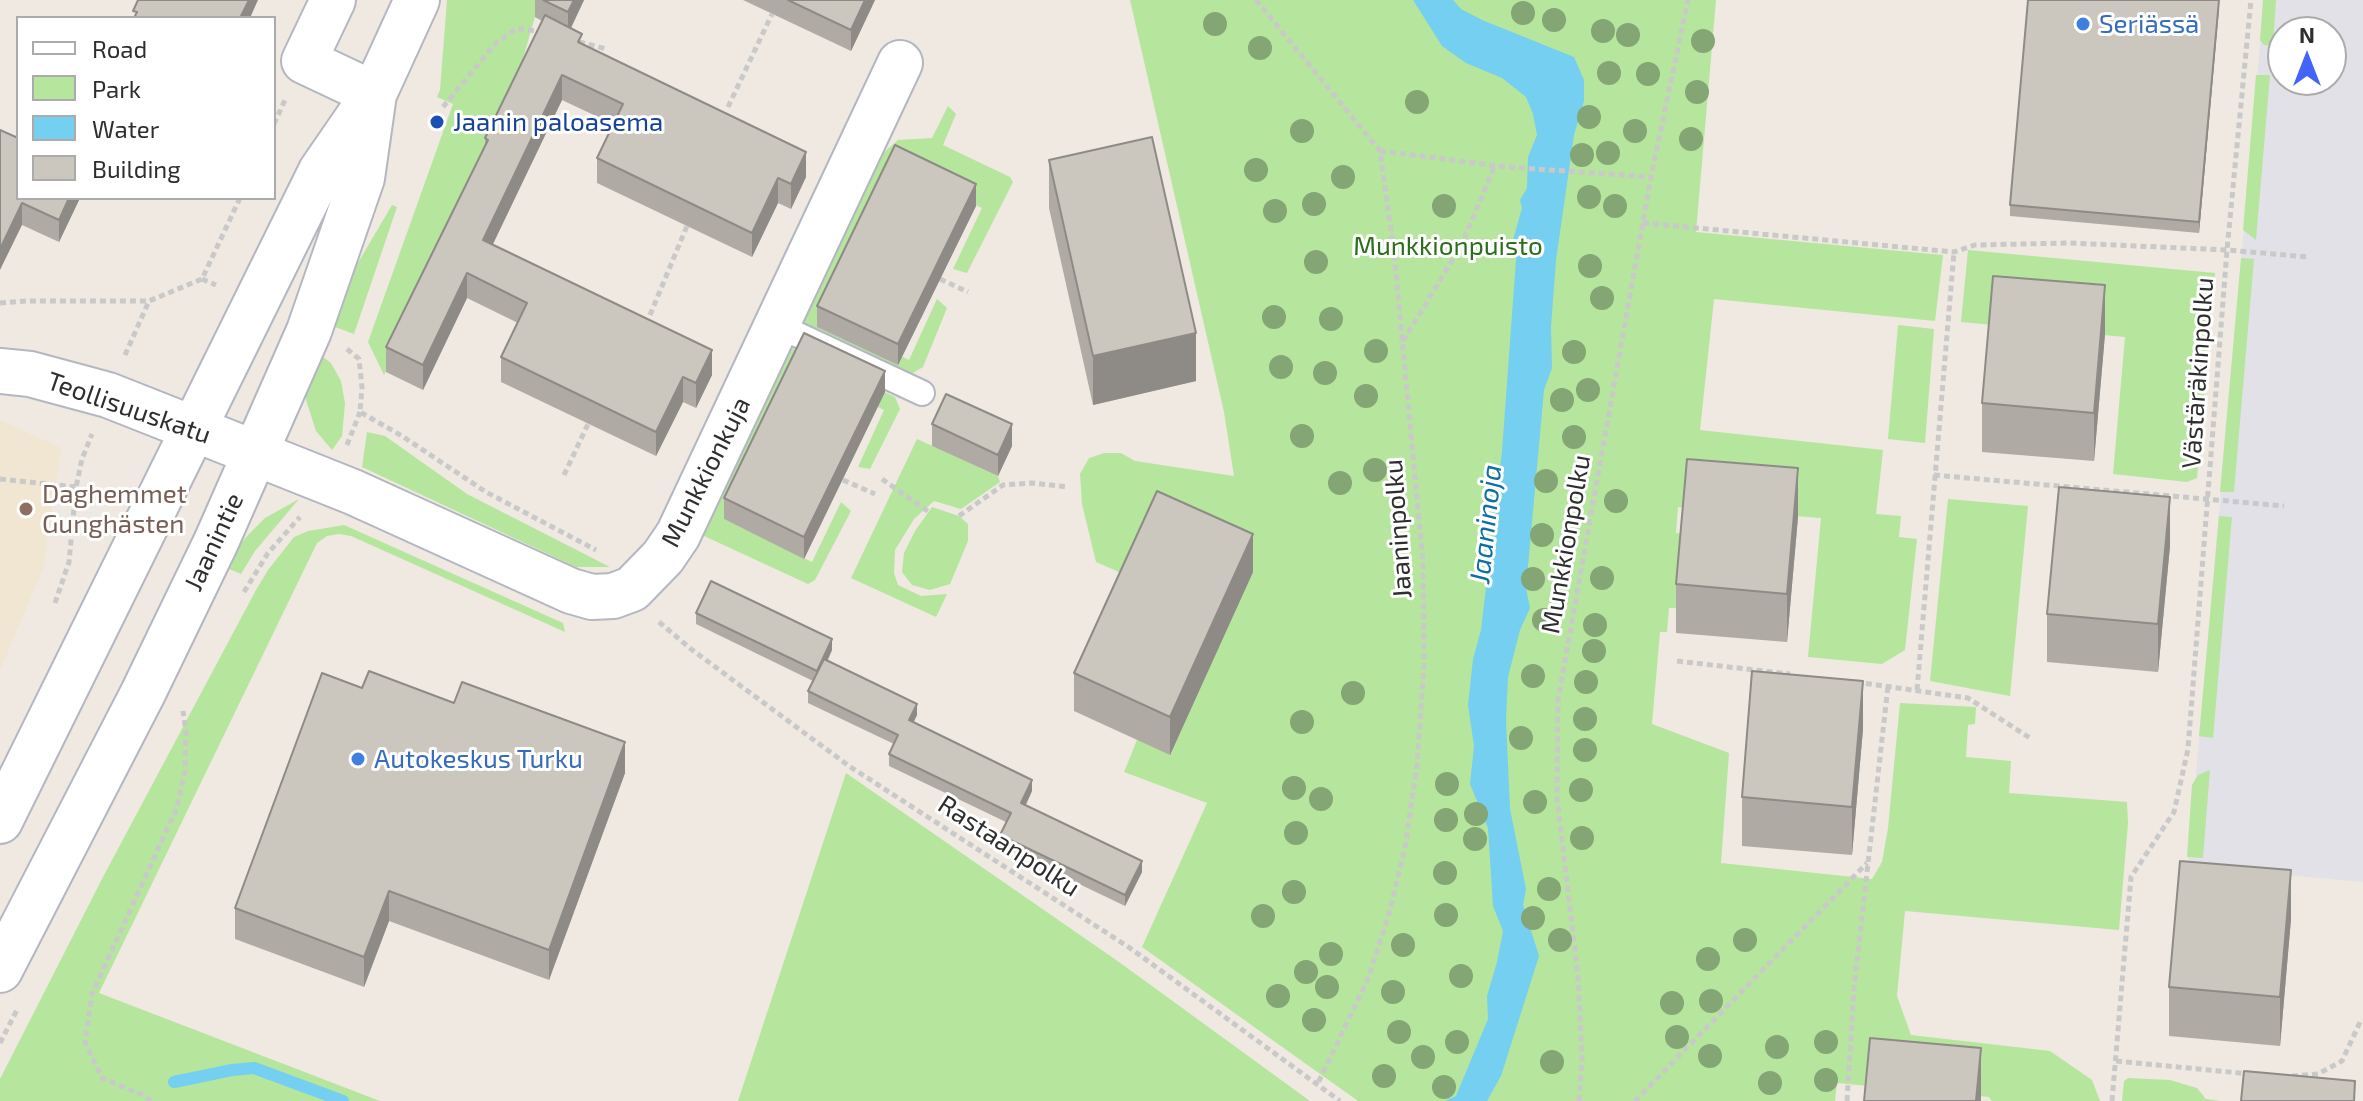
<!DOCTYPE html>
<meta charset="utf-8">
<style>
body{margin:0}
#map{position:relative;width:2363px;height:1101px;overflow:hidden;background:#efe9e1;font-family:"Exo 2",sans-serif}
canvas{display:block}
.legend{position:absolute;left:16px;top:16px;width:260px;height:184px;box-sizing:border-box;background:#fff;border:2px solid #ababab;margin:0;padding:10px 14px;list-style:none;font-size:24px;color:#2e2e2e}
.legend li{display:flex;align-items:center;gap:16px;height:40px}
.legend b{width:40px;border:2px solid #ababab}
.north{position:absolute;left:2267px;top:16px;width:80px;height:80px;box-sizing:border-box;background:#fff;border:2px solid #ababab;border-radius:50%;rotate:0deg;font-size:22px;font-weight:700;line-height:32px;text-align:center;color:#2e2e2e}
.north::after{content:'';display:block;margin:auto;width:28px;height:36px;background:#4264fb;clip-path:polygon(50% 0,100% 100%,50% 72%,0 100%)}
</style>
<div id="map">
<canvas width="2363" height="1101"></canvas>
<ul class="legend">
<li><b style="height:10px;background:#fff"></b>Road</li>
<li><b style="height:22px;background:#b6e59e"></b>Park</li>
<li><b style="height:22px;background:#75cff0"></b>Water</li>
<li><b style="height:22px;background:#cbc7bf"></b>Building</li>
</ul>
<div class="north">N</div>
</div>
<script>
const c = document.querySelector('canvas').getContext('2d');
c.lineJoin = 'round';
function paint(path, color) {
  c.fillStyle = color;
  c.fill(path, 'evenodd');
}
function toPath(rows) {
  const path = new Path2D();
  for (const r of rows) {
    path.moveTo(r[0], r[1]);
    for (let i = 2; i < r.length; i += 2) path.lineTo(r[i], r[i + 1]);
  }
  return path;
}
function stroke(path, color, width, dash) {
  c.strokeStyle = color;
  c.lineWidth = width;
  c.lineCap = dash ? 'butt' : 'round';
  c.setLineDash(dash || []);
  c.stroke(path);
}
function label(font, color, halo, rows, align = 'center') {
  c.font = font + ' "Exo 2",sans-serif';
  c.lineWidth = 6;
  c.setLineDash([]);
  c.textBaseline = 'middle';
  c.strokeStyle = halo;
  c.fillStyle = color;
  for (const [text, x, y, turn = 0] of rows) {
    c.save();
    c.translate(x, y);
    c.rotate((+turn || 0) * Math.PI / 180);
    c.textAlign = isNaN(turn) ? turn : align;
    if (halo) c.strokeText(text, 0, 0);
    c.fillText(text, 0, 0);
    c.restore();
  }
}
paint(toPath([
 [2264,0,2363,0,2363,882,2188,866],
 [2283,32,2331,32,2331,80,2283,80]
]), '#e3e1e8');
paint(toPath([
 [0,420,61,448,43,569,0,670]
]), '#f0e6d1');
paint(toPath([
 [447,0,543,0,535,17,504,124,384,375,368,342,453,104,437,97,440,90],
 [1130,0,1716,0,1696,232,1943,255,1935,321,1714,299,1700,430,1883,450,1876,514,1901,516,1899,537,1917,539,1905,650,1882,664,1808,657,1821,518,1678,507,1676,533,1684,534,1678,608,1669,608,1667,632,1660,632,1652,724,1729,753,1721,863,1872,879,1882,862,1888,828,1900,703,1976,707,1975,724,1968,725,1966,757,2011,761,2009,793,2127,802,2128,823,2119,930,1905,911,1897,996,1911,1035,2050,1051,2092,1080,2100,1101,1992,1101,1989,1097,1837,1083,1835,1101,1358,1101,1142,947,1207,803,1124,772,1137,740,1135,579,1096,562,1082,504,1080,474,1089,458,1104,453,1121,453,1135,461,1234,476,1224,412],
 [2263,0,2276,0,2273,46,2264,45,2260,40],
 [2256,75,2270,75,2256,240,2243,230],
 [948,106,956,114,943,145,1010,177,1013,182,967,273,953,269,982,208,895,167,821,317,909,360,937,299,947,308,923,367,913,373,899,372,802,325,883,153,898,140,932,138],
 [392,205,397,207,354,334,327,324,336,300],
 [1968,250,2215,273,2197,478,2187,482,2113,474,2125,337,1961,322],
 [2241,258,2254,259,2234,492,2220,492],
 [1898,325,1934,329,1925,443,1888,439],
 [792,348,895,397,900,409,870,469,858,467,884,410,797,368,724,519,812,562,841,502,851,511,815,580,808,584,702,535],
 [318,353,331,363,341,381,345,403,342,436,332,450,316,431,306,400,306,389],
 [367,432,385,436,467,494,610,567,576,567,362,467],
 [917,439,998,476,1000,482,961,509,934,501,914,519,895,550,894,573,898,585,921,596,947,594,936,617,851,578],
 [299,499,255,551,241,574,227,568,234,552,247,536,265,518],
 [1948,499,2028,506,2010,696,1930,681],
 [932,507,959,516,968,524,968,541,950,584,930,590,912,585,902,572,904,553,915,531],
 [2219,516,2232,517,2213,738,2199,736],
 [344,525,563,623,565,632,351,536,339,534,327,536,317,543,99,993,380,1101,0,1101,0,1079,103,877,256,590,268,570,294,537,308,531],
 [2210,770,2203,858,2187,857,2192,785,2198,775],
 [846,773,1119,962,1310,1101,738,1101],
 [2128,1078,2170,1080,2197,1088,2206,1099,2221,1101,2122,1101,2124,1081]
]), '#b6e59e');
paint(toPath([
 [1413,0,1453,0,1461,9,1482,20,1574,57,1584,80,1584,101,1574,135,1556,260,1551,327,1552,368,1544,390,1526,588,1530,608,1520,630,1508,677,1506,720,1510,809,1526,889,1523,905,1539,956,1501,1076,1487,1101,1445,1101,1456,1096,1488,1019,1487,996,1497,962,1503,931,1493,906,1488,828,1470,784,1474,746,1468,705,1473,659,1481,630,1502,451,1516,260,1513,240,1522,208,1520,200,1527,188,1528,157,1537,135,1533,114,1526,97,1502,78,1466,63,1442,46]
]), '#75cff0');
stroke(toPath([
 [174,1082,232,1070,254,1068,343,1101]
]), '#75cff0', 12);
const service = toPath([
 [777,325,922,393]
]);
const minor = toPath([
 [333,0,304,61,374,94],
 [255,453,353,492,571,591,592,597,613,596,632,589,663,557,678,535,900,63]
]);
const tertiary = toPath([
 [0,371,30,374,108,395,255,453]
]);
const secondary = toPath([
 [0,821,321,171,374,94,417,0],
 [0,970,143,693,216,542,309,331,362,178,374,94]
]);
stroke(service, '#b4b7c1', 28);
stroke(minor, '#b4b7c1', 48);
stroke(tertiary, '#b4b7c1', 48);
stroke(secondary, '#b4b7c1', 48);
stroke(toPath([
 [1256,0,1380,151,1394,252,1423,562,1424,666,1417,765,1405,848,1389,914,1367,981,1317,1085],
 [579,42,607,49],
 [443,107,496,43,517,28,542,32],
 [728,107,772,14],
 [274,124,285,100],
 [1380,151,1507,167,1651,177],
 [1643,223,1954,252,1975,245,2070,243,2227,250,2309,257],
 [202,279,216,285],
 [940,279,968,292],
 [0,303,26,301,149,301,202,279,240,198],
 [650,315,687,226],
 [1403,341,1461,246,1495,165],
 [347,349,359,359,362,387,360,412,402,436,486,492,596,550],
 [125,355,149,301],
 [347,445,360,412],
 [564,475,588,424],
 [1934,475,2284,506],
 [0,479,76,487],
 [882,479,929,512],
 [843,480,875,494],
 [959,516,1003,485,1032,483,1069,487],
 [244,592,268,553,300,517],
 [55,603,69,562,76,487,82,459,92,434],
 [659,622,691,649,849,766,1130,948,1340,1101],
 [1677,661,1790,674],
 [1856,682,1968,698,2030,738],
 [1917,690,1954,252],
 [0,1043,18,1008],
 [2116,1061,2250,1074],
 [2292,1076,2318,1074,2342,1061,2361,1020],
 [151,1101,145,1096,102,1078,85,1042,92,994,177,807,185,771,186,732,183,711],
 [1579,1101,1582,1057,1578,976,1557,798,1558,700,1651,177,1688,0],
 [1635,1101,1867,863],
 [1847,1101,1854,988,1888,686],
 [2112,1101,2131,877,2174,812,2188,749,2227,250,2251,0]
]), '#c9c9c9', 5, [6, 4]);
stroke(service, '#fff', 24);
stroke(minor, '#fff', 44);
stroke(tertiary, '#fff', 44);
stroke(secondary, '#fff', 44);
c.fillStyle = '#84a574';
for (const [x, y] of [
 [1523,13],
 [1554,20],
 [1215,24],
 [1603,31],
 [1628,35],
 [1703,41],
 [1260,48],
 [1609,73],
 [1648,74],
 [1697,92],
 [1417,102],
 [1589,117],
 [1302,131],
 [1635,131],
 [1691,139],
 [1608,153],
 [1582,155],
 [1256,170],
 [1343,177],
 [1589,197],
 [1314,204],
 [1444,206],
 [1615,206],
 [1275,211],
 [1316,262],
 [1590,266],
 [1602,298],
 [1274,317],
 [1331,319],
 [1376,351],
 [1574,352],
 [1281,367],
 [1325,373],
 [1588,390],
 [1366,396],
 [1562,400],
 [1302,436],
 [1574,437],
 [1375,470],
 [1546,481],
 [1340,483],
 [1616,501],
 [1542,535],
 [1602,578],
 [1533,579],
 [1544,620],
 [1595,625],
 [1594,651],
 [1533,676],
 [1586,682],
 [1353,693],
 [1585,719],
 [1302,722],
 [1521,738],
 [1585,750],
 [1447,784],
 [1294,788],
 [1581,790],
 [1321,799],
 [1535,802],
 [1476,814],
 [1446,820],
 [1296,833],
 [1582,838],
 [1475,839],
 [1445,873],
 [1549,889],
 [1294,892],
 [1446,915],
 [1263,916],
 [1533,918],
 [1560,940],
 [1745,940],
 [1403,945],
 [1331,954],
 [1708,959],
 [1306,972],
 [1461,976],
 [1327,987],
 [1393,992],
 [1278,996],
 [1711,1001],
 [1672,1003],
 [1314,1020],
 [1399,1032],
 [1677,1037],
 [1457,1042],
 [1826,1042],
 [1777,1047],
 [1710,1056],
 [1423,1057],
 [1552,1062],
 [1384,1076],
 [1826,1080],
 [1770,1083],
 [1444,1087]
]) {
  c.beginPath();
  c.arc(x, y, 12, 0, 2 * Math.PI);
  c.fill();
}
paint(toPath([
 [535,0,584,0,571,28,582,44,806,177,791,209,778,203,752,257,597,183,597,158,613,124,562,100,492,245,712,375,696,408,683,402,656,456,501,382,501,357,518,323,467,298,423,390,386,372,386,347,485,145,485,138,542,21,535,17],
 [743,0,875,0,851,51],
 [2219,8,2199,233,2010,216,2010,205],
 [1049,160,1196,381,1093,405,1049,208],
 [18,198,80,198,59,242,22,225],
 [976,206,898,365,817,327,817,306],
 [2105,334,2094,461,1982,452,1982,403],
 [885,392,804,559,724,519,724,498],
 [932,424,1012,446,998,476,932,446],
 [1798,517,1787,642,1676,633,1676,584],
 [2170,546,2158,672,2047,662,2047,614],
 [1253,572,1170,755,1074,711,1074,673],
 [696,613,832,650,828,660,917,715,913,723,1032,791,1026,805,1142,872,1125,906,1000,846,1000,835,1006,822,889,766,889,754,894,744,808,703,808,691,813,681,696,624],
 [362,688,625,773,549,980,389,921,364,987,235,939,235,908],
 [1863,729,1852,855,1742,846,1742,797],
 [2291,919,2280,1046,2169,1036,2169,987]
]), '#afaba4');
paint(toPath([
 [249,0,258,0,250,18,240,18],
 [574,0,584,0,568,34,568,12],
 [865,0,875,0,851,51,851,30],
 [2219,0,2219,8,2199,233,2199,222],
 [562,75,562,100,483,265,483,240],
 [806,152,806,177,791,209,791,184],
 [778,178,778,203,752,257,752,233],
 [976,184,976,206,898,365,898,344],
 [69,198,80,198,59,242,59,220],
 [22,203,22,225,0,270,0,249],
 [467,273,467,298,423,390,423,365],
 [2105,285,2105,334,2094,461,2094,413],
 [1196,333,1196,381,1093,405,1093,356],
 [712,350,712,375,696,408,696,383],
 [885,371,885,392,804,559,804,537],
 [683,377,683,402,656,456,656,432],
 [1012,424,1012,446,998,476,998,455],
 [1798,468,1798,517,1787,642,1787,594],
 [2170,497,2170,546,2158,672,2158,624],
 [1253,534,1253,572,1170,755,1170,717],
 [832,639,832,650,817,682,817,671],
 [1863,681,1863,729,1852,855,1852,807],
 [917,704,917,715,909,732,909,720],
 [625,742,625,773,549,980,549,950],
 [1032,780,1032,791,1021,814,1021,803],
 [1142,861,1142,872,1125,906,1125,895],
 [2291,870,2291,919,2280,1046,2280,997],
 [389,891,389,921,364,987,364,957],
 [1981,1048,1981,1101,1976,1101]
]), '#8e8b86');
const building = toPath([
 [138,0,249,0,240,18,134,18,137,12,133,11,138,0],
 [543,0,574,0,568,12,543,0],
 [788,0,865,0,851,30,788,0],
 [2028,0,2219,0,2199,222,2010,205,2028,0],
 [545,15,582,34,578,42,806,152,791,184,778,178,752,233,597,158,623,104,562,75,483,240,712,350,696,383,683,377,656,432,501,357,527,303,467,273,423,365,386,347,488,140,485,138,545,15],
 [0,130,18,138,18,198,69,198,59,220,22,203,0,249,0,130],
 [1152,137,1196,333,1093,356,1049,160,1152,137],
 [895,145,976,184,898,344,817,306,895,145],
 [1993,276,2105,285,2094,413,1982,403,1993,276],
 [804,333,885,371,804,537,724,498,804,333],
 [946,394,1012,424,998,455,932,424,946,394],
 [1687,459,1798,468,1787,594,1676,584,1687,459],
 [2059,487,2170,497,2158,624,2047,614,2059,487],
 [1157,491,1253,534,1170,717,1074,673,1157,491],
 [711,581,832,639,817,671,696,613,711,581],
 [824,659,917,704,909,720,1032,780,1021,803,1142,861,1125,895,1000,835,1011,813,889,754,898,735,808,691,824,659],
 [369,671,454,703,462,682,625,742,549,950,389,891,364,957,235,908,322,673,362,688,369,671],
 [1752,671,1863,681,1852,807,1742,797,1752,671],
 [2180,861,2291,870,2280,997,2169,987,2180,861],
 [1870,1038,1981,1048,1976,1101,1864,1101,1870,1038],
 [2244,1071,2355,1081,2354,1101,2241,1101,2244,1071]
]);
paint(building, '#cbc7bf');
stroke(building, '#8e8b86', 2);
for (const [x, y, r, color] of [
 [2083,24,8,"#3f7fe0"],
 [437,122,8,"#1a4fb4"],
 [26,509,8,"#8d6e63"],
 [358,759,8,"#3f7fe0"]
]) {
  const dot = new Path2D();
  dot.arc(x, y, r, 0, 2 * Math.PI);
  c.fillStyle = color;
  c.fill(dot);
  stroke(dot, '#fff', 3);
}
label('26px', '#366cbe', '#fff', [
 ["Seriässä",2099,24],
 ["Autokeskus Turku",374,759]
], 'left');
label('26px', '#164399', '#fff', [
 ["Jaanin paloasema",453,122]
], 'left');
label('26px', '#2c6e1b', '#fff', [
 ["Munkkionpuisto",1448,246]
]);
label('26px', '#2e2e2e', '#fff', [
 ["Västäräkinpolku",2198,373,-86],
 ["Teollisuuskatu",129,408,19],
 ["Munkkionkuja",706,472,-63],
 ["Jaaninpolku",1398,529,-94],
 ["Jaanintie",214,542,-65],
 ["Munkkionpolku",1566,544,-80],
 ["Rastaanpolku",1009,846,33]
]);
label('26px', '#785e54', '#fff', [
 ["Daghemmet",42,494],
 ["Gunghästen",42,524]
], 'left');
label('italic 28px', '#0d6fa3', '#fff', [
 ["Jaaninoja",1486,524,-84]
]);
</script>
